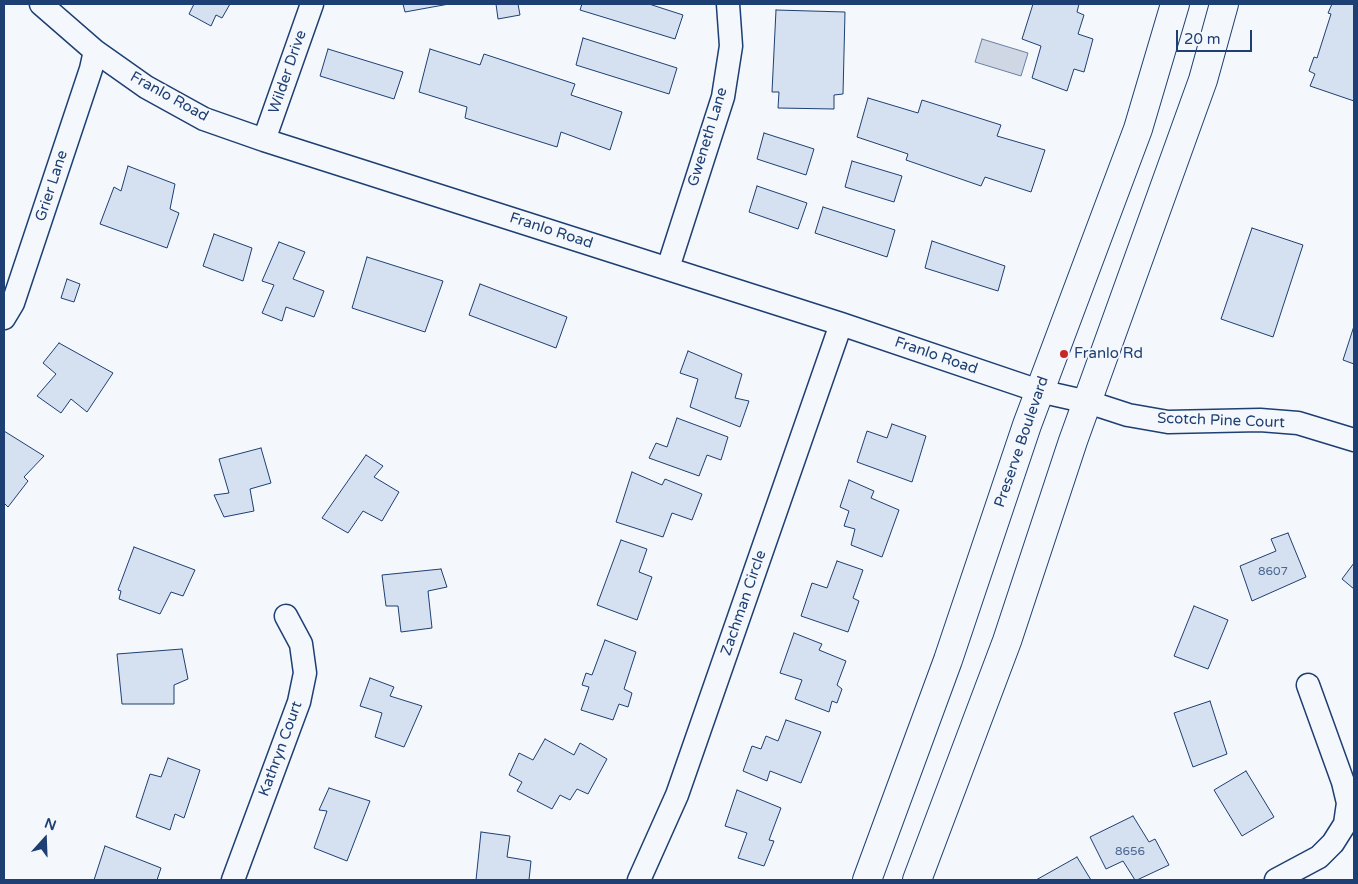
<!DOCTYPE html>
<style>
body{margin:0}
#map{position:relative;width:1358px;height:884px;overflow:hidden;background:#f4f7fb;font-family:"Varela Round",sans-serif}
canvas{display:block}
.frame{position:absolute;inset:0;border:5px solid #1d3f73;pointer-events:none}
.north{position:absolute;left:20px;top:814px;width:50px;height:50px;-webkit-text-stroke:4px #f4f7fb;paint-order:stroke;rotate:20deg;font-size:14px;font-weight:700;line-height:20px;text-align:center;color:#1d3f73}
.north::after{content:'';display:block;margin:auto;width:18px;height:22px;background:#1d3f73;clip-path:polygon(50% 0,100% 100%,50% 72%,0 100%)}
.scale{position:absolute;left:1176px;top:30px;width:76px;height:22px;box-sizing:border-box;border:2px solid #1d3f73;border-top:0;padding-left:6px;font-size:15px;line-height:18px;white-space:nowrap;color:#1d3f73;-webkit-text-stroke:4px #f4f7fb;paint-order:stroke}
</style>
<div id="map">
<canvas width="1358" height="884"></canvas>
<div class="frame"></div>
<div class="north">N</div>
<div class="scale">20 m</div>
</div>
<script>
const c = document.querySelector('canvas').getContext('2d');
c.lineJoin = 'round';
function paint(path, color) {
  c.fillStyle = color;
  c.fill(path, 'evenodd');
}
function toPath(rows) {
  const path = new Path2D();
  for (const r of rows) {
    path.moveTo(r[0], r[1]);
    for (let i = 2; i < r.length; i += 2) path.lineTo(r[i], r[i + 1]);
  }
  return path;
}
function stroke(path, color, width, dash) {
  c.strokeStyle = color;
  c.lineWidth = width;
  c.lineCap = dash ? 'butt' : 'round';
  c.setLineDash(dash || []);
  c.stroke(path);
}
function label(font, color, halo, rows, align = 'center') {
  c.font = font + ' "Varela Round",sans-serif';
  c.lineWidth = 4;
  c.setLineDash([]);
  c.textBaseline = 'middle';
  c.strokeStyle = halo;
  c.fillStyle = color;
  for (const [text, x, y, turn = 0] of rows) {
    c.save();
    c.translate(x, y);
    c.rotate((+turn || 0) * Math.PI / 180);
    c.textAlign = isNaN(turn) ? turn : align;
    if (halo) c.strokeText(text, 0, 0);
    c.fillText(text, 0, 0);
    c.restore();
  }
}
const water = toPath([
 [982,39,1028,53,1021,76,975,62,982,39]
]);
paint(water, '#cfd7e4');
stroke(water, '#687fa3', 1);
const building = toPath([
 [194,4,230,4,222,18,216,15,211,26,189,14,194,4],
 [403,4,449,4,405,12,403,4],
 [496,4,518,4,520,15,498,19,496,4],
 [582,4,649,4,683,15,675,39,580,10,582,4],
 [1033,4,1079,4,1077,12,1084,15,1078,34,1093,39,1084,72,1074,69,1067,91,1032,78,1041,46,1022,39,1033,4],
 [1332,4,1354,4,1354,101,1310,86,1315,74,1309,71,1314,57,1317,58,1331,14,1328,13,1332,4],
 [776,10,845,12,843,94,834,95,834,109,778,108,779,92,772,92,776,10],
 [583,38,677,68,669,94,576,65,583,38],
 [328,49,403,72,394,99,320,76,328,49],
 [430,49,480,65,484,54,575,84,571,95,622,112,610,150,561,132,557,147,465,118,467,107,419,92,430,49],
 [868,98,918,113,922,100,1001,125,997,136,1045,150,1031,192,985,177,981,186,906,160,908,154,857,137,868,98],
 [764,133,814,149,806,175,757,159,764,133],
 [852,161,902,176,894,202,845,187,852,161],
 [128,166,175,184,170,209,179,213,167,248,100,224,114,187,121,191,128,166],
 [757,186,807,203,798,229,749,212,757,186],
 [823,207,895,230,887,257,815,233,823,207],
 [1252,228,1303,245,1273,337,1221,319,1252,228],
 [214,234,252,248,243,281,203,266,214,234],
 [932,241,1005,266,998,291,925,268,932,241],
 [279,242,305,252,293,279,324,291,314,317,286,307,282,321,262,313,274,285,262,281,279,242],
 [367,257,443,281,425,332,352,308,367,257],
 [67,279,80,284,74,302,61,298,67,279],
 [480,284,567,317,556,348,469,315,480,284],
 [1354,326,1354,364,1343,360,1354,326],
 [59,343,113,373,87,412,71,399,61,413,37,396,56,374,43,363,59,343],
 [688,351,742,374,735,398,749,401,740,427,690,407,698,379,680,373,688,351],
 [677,418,728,437,721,460,707,455,699,476,649,458,656,443,667,447,677,418],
 [892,424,926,436,912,482,857,462,867,431,887,438,892,424],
 [4,431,44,456,24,477,28,481,8,507,4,503,4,431],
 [261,448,271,483,250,489,254,511,224,517,214,495,229,493,219,459,261,448],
 [366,455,383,466,374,477,399,492,382,521,363,511,348,533,322,518,366,455],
 [632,472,662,485,665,479,702,494,692,520,672,513,663,537,616,522,632,472],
 [849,480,874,491,871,498,899,510,882,557,851,545,855,529,844,526,849,511,840,507,849,480],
 [1288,533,1306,577,1252,601,1240,566,1276,551,1271,539,1288,533],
 [621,540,647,549,639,572,652,577,637,620,597,605,621,540],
 [134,547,195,570,183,596,171,592,160,614,119,599,121,591,118,590,134,547],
 [837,561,863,570,853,598,859,601,848,632,801,616,812,583,827,588,837,561],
 [1354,563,1354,589,1342,579,1354,563],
 [441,569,447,587,428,591,432,628,401,632,398,606,386,606,382,575,441,569],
 [1194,606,1228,620,1208,669,1174,656,1194,606],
 [794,633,822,644,819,650,846,661,837,685,842,689,837,703,832,701,829,712,795,699,802,680,780,673,794,633],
 [605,640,636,652,624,689,632,693,628,707,619,704,613,720,581,710,589,687,582,685,586,673,592,675,605,640],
 [182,649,188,679,174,685,174,704,122,704,117,654,182,649],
 [370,678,394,687,390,696,422,706,404,747,375,737,382,713,360,706,370,678],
 [1210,701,1227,754,1193,767,1174,713,1210,701],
 [786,720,821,732,801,783,770,771,767,781,743,771,752,746,761,749,766,736,778,741,786,720],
 [545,739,574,755,580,743,607,759,588,794,577,789,570,800,560,795,552,809,517,791,522,782,509,775,519,753,533,760,545,739],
 [168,758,200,770,184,818,175,814,170,830,136,817,150,774,161,777,168,758],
 [1246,771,1274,817,1242,836,1214,790,1246,771],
 [329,788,370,801,347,861,314,848,327,811,319,810,329,788],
 [737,790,781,808,769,840,774,841,764,866,738,858,747,833,725,826,737,790],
 [1133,816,1149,842,1155,839,1169,865,1137,880,1135,880,1123,861,1106,869,1090,837,1133,816],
 [481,832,510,836,507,857,531,861,529,880,476,880,481,832],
 [105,846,161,868,157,880,94,880,105,846],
 [1077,857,1091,880,1036,880,1077,857]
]);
paint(building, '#d5e0f0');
stroke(building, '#1d3f73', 1);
const minor = toPath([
 [41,4,95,51,146,87,204,119,264,140,841,324,1039,391,1088,402,1128,415,1168,422,1260,420,1298,423,1354,440],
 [264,140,312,4],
 [668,268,723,97,731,46,728,4],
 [4,318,13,303,91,69,95,51],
 [233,880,299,702,305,673,301,644,286,616],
 [639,880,677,795,841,324],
 [1276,880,1319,857,1333,843,1345,824,1348,803,1343,782,1308,685]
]);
const tertiary = toPath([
 [867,880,948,660,1027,425,1138,129,1175,4],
 [917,880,1007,641,1073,441,1203,80,1224,4]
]);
stroke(minor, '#1d3f73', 25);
stroke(tertiary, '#1d3f73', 30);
stroke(minor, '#f4f7fb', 22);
stroke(tertiary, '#f4f7fb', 28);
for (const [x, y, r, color] of [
 [1064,354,5,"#c62828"]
]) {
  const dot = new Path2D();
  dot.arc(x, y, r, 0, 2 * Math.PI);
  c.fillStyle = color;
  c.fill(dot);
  stroke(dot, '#f4f7fb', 2);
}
label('12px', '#4b6792', null, [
 ["8607",1273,572],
 ["8656",1130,852]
]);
label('15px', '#1d3f73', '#f4f7fb', [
 ["Wilder Drive",288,72,-71],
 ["Franlo Road",169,97,29],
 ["Gweneth Lane",708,137,-73],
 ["Grier Lane",52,186,-72],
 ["Franlo Road",551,231,18],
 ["Franlo Road",936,356,19],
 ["Scotch Pine Court",1221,421,2],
 ["Preserve Boulevard",1022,442,-71],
 ["Zachman Circle",744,603,-71],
 ["Kathryn Court",281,749,-70]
]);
label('15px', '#1d3f73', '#f4f7fb', [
 ["Franlo Rd",1074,354]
], 'left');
</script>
